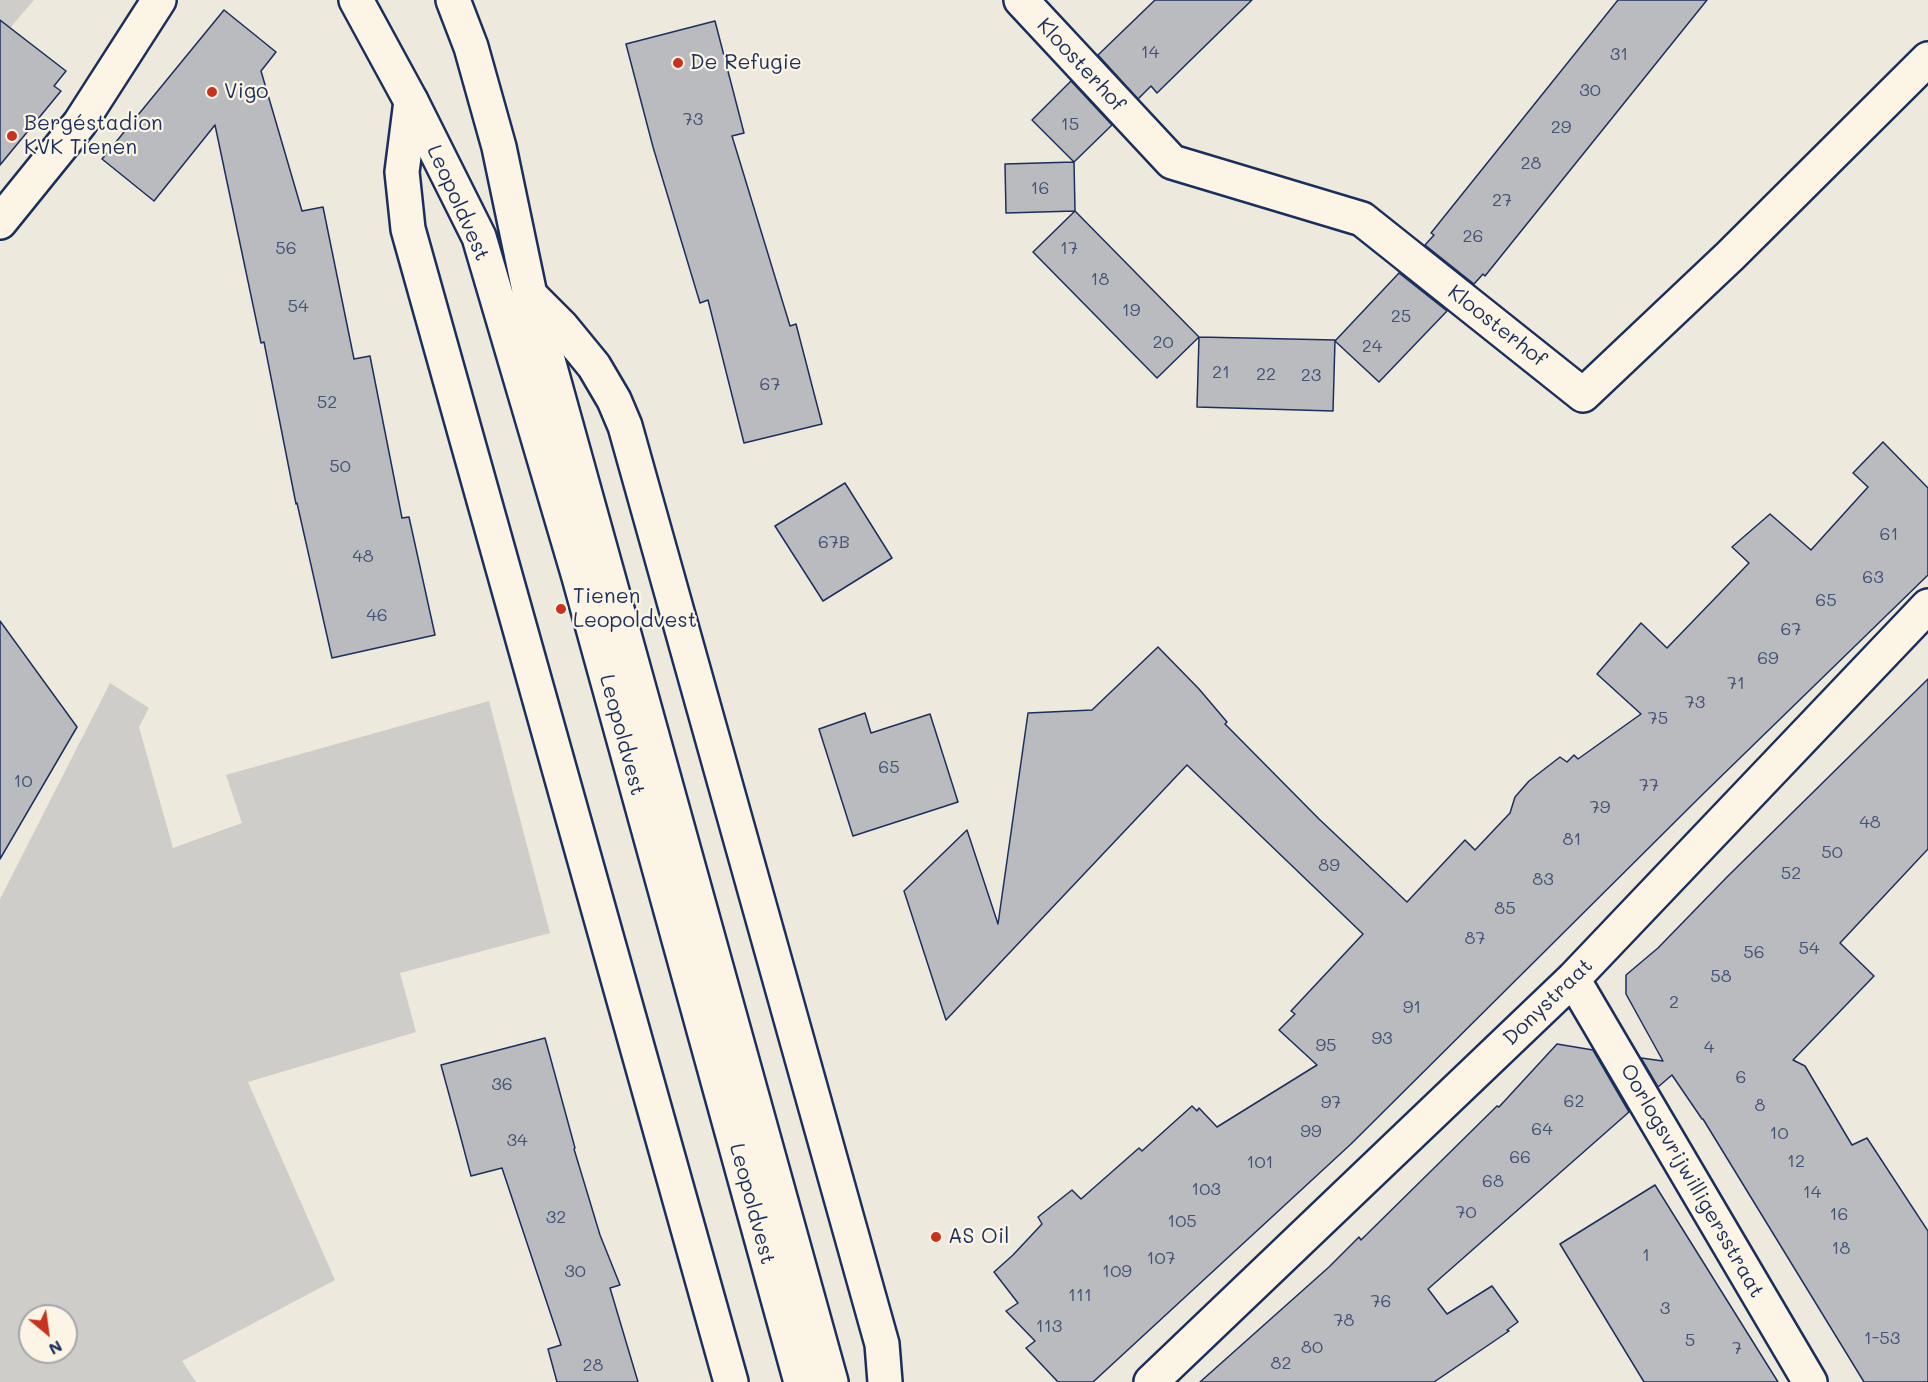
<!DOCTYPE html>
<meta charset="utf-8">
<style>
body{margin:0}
#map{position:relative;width:1928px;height:1382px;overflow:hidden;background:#eee9dd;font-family:Mali,sans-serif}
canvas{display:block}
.north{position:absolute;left:18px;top:1304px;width:60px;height:60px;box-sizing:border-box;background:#fcf5e5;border:2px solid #a2a6af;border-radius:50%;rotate:151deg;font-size:16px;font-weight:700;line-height:24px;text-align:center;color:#1b2f5e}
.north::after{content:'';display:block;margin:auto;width:21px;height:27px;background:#c8321e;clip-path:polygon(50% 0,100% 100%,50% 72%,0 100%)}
</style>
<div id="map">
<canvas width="1928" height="1382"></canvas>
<div class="north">N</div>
</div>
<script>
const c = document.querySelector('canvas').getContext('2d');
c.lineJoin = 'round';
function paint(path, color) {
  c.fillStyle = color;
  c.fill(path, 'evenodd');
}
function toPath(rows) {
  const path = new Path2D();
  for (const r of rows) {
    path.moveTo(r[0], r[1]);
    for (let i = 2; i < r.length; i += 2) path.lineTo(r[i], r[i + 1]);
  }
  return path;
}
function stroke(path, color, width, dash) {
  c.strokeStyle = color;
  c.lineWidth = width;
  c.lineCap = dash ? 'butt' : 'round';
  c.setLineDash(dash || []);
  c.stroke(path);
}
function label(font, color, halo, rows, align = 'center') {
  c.font = font + ' Mali,sans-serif';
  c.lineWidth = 4.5;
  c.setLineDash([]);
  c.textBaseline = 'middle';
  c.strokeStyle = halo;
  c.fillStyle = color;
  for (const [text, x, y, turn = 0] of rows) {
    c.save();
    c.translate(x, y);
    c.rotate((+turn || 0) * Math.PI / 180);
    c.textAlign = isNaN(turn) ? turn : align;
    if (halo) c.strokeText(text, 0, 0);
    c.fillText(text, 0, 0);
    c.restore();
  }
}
paint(toPath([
 [0,0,34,0,10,28,0,20],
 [110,683,149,708,139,727,173,848,242,823,226,775,489,701,550,933,400,973,416,1032,248,1082,335,1280,182,1361,196,1382,0,1382,0,899],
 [30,1316,66,1316,66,1352,30,1352]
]), '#cfcdca');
const building = toPath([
 [1155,0,1252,0,1157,93,1151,86,1138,99,1098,55,1155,0],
 [1618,0,1707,0,1485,276,1483,274,1474,284,1425,245,1434,235,1431,233,1618,0],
 [224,10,276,52,261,71,302,211,323,207,354,359,370,356,402,518,409,517,435,635,332,658,297,503,296,504,264,342,261,343,215,125,154,201,102,159,224,10],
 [0,20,66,71,54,86,61,91,0,165,0,20],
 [715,21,744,133,732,136,790,326,796,324,822,424,744,443,708,300,700,303,653,147,626,44,715,21],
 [1071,81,1112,125,1074,162,1032,120,1071,81],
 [1074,162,1075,211,1006,213,1005,164,1074,162],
 [1075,211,1199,337,1157,378,1033,252,1075,211],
 [1399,273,1447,311,1379,382,1335,341,1399,273],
 [1199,337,1335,340,1333,411,1197,407,1199,337],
 [1883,442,1928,488,1928,575,1703,794,1351,1144,1093,1382,1058,1382,1026,1348,1035,1341,1006,1311,1018,1303,994,1272,1013,1255,1042,1224,1038,1217,1072,1190,1081,1199,1139,1148,1142,1151,1192,1106,1197,1111,1199,1108,1217,1127,1317,1065,1279,1030,1295,1014,1291,1011,1363,934,1187,765,946,1020,904,891,967,830,998,924,1028,713,1092,710,1158,647,1199,689,1227,722,1225,724,1319,819,1407,902,1465,840,1475,850,1510,813,1515,797,1529,781,1560,757,1567,762,1574,755,1578,759,1641,714,1597,674,1641,623,1667,648,1749,563,1732,547,1770,514,1811,550,1868,487,1853,473,1883,442],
 [845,483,892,558,823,601,775,526,845,483],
 [0,621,77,727,0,859,0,621],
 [1928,679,1928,849,1840,943,1874,976,1793,1060,1805,1066,1852,1145,1867,1138,1928,1231,1928,1382,1864,1382,1703,1119,1702,1119,1672,1075,1658,1087,1641,1058,1663,1061,1626,994,1626,975,1658,948,1727,877,1928,679],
 [865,713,871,733,930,714,958,802,853,836,819,729,865,713],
 [545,1038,575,1148,574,1149,600,1235,620,1285,610,1288,638,1382,557,1382,548,1349,561,1345,502,1168,471,1176,459,1131,441,1065,545,1038],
 [1557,1044,1593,1050,1629,1112,1428,1289,1447,1314,1492,1286,1518,1322,1507,1330,1509,1331,1434,1382,1200,1382,1329,1267,1359,1237,1361,1240,1497,1106,1499,1107,1557,1044],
 [1655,1185,1753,1342,1778,1382,1644,1382,1560,1244,1655,1185]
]);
paint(building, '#babbbe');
stroke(building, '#1b2f5e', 1.5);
const minor = toPath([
 [1021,0,1172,162,1362,219,1583,395,1730,256,1928,59],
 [411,101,402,172,408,229,731,1382],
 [530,295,562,327,594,366,614,400,625,426,882,1344,885,1382],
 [1573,979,1810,1382],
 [1151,1382,1573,979,1928,606]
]);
const tertiary = toPath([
 [0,222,80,123,159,0]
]);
const primary = toPath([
 [356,0,411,101,479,237,579,577,801,1382],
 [453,0,471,47,499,147,530,295,831,1382]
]);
stroke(minor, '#1b2f5e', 38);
stroke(tertiary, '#1b2f5e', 38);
stroke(primary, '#1b2f5e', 38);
stroke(minor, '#fcf5e5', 33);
stroke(tertiary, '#fcf5e5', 33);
stroke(primary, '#fcf5e5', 33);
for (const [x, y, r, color] of [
 [678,63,6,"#c8321e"],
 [212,92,6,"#c8321e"],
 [12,136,6,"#c8321e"],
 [561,609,6,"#c8321e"],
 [936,1237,6,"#c8321e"]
]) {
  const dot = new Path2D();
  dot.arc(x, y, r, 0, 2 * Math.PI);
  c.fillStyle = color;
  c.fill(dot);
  stroke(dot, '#fcf5e5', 2);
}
label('18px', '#435276', null, [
 ["14",1150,52],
 ["31",1619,54],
 ["30",1590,90],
 ["73",693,119],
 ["15",1070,124],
 ["29",1561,127],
 ["28",1531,163],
 ["16",1040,188],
 ["27",1502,200],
 ["26",1473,236],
 ["56",286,248],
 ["17",1069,248],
 ["18",1100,279],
 ["54",298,306],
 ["19",1131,310],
 ["25",1401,316],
 ["20",1163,342],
 ["24",1372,346],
 ["21",1221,372],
 ["22",1266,374],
 ["23",1311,375],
 ["67",770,384],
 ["52",327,402],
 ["50",340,466],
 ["61",1889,534],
 ["67B",834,542],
 ["48",363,556],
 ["63",1873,577],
 ["65",1826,600],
 ["46",377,615],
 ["67",1791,629],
 ["69",1768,658],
 ["71",1736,683],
 ["73",1695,702],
 ["75",1658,718],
 ["65",889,767],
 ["10",23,781],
 ["77",1649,785],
 ["79",1600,807],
 ["48",1870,822],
 ["81",1572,839],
 ["50",1832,852],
 ["89",1329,865],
 ["52",1791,873],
 ["83",1543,879],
 ["85",1505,908],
 ["87",1475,938],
 ["54",1809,948],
 ["56",1754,952],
 ["58",1721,976],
 ["2",1674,1002],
 ["91",1412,1007],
 ["93",1382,1038],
 ["95",1326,1045],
 ["4",1709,1047],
 ["6",1741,1077],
 ["36",502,1084],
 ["62",1574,1101],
 ["97",1331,1102],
 ["8",1760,1105],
 ["64",1542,1129],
 ["99",1311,1131],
 ["10",1779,1133],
 ["34",517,1140],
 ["66",1520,1157],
 ["12",1796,1161],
 ["101",1260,1162],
 ["68",1493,1181],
 ["103",1206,1189],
 ["14",1812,1192],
 ["70",1466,1212],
 ["16",1839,1214],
 ["32",556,1217],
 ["105",1182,1221],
 ["18",1841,1248],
 ["1",1646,1255],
 ["107",1161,1258],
 ["30",575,1271],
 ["109",1117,1271],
 ["111",1080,1295],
 ["76",1381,1301],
 ["3",1665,1308],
 ["78",1344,1320],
 ["113",1049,1326],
 ["1-53",1882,1338],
 ["5",1690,1340],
 ["80",1312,1347],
 ["7",1737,1348],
 ["82",1281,1363],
 ["28",593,1365]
]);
label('21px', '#1b2f5e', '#fcf5e5', [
 ["De Refugie",690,63],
 ["Vigo",224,92],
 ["Bergéstadion",24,124],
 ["KVK Tienen",24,148],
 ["Tienen",573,597],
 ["Leopoldvest",573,621],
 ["AS Oil",948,1237]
], 'left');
label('21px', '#1b2f5e', '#fcf5e5', [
 ["Kloosterhof",1081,65,47],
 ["Leopoldvest",458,203,66],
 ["Kloosterhof",1497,326,38],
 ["Leopoldvest",622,735,75],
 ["Donystraat",1548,1002,-44],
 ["Oorlogsvrijwilligersstraat",1692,1181,60],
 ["Leopoldvest",752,1204,75]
]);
</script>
